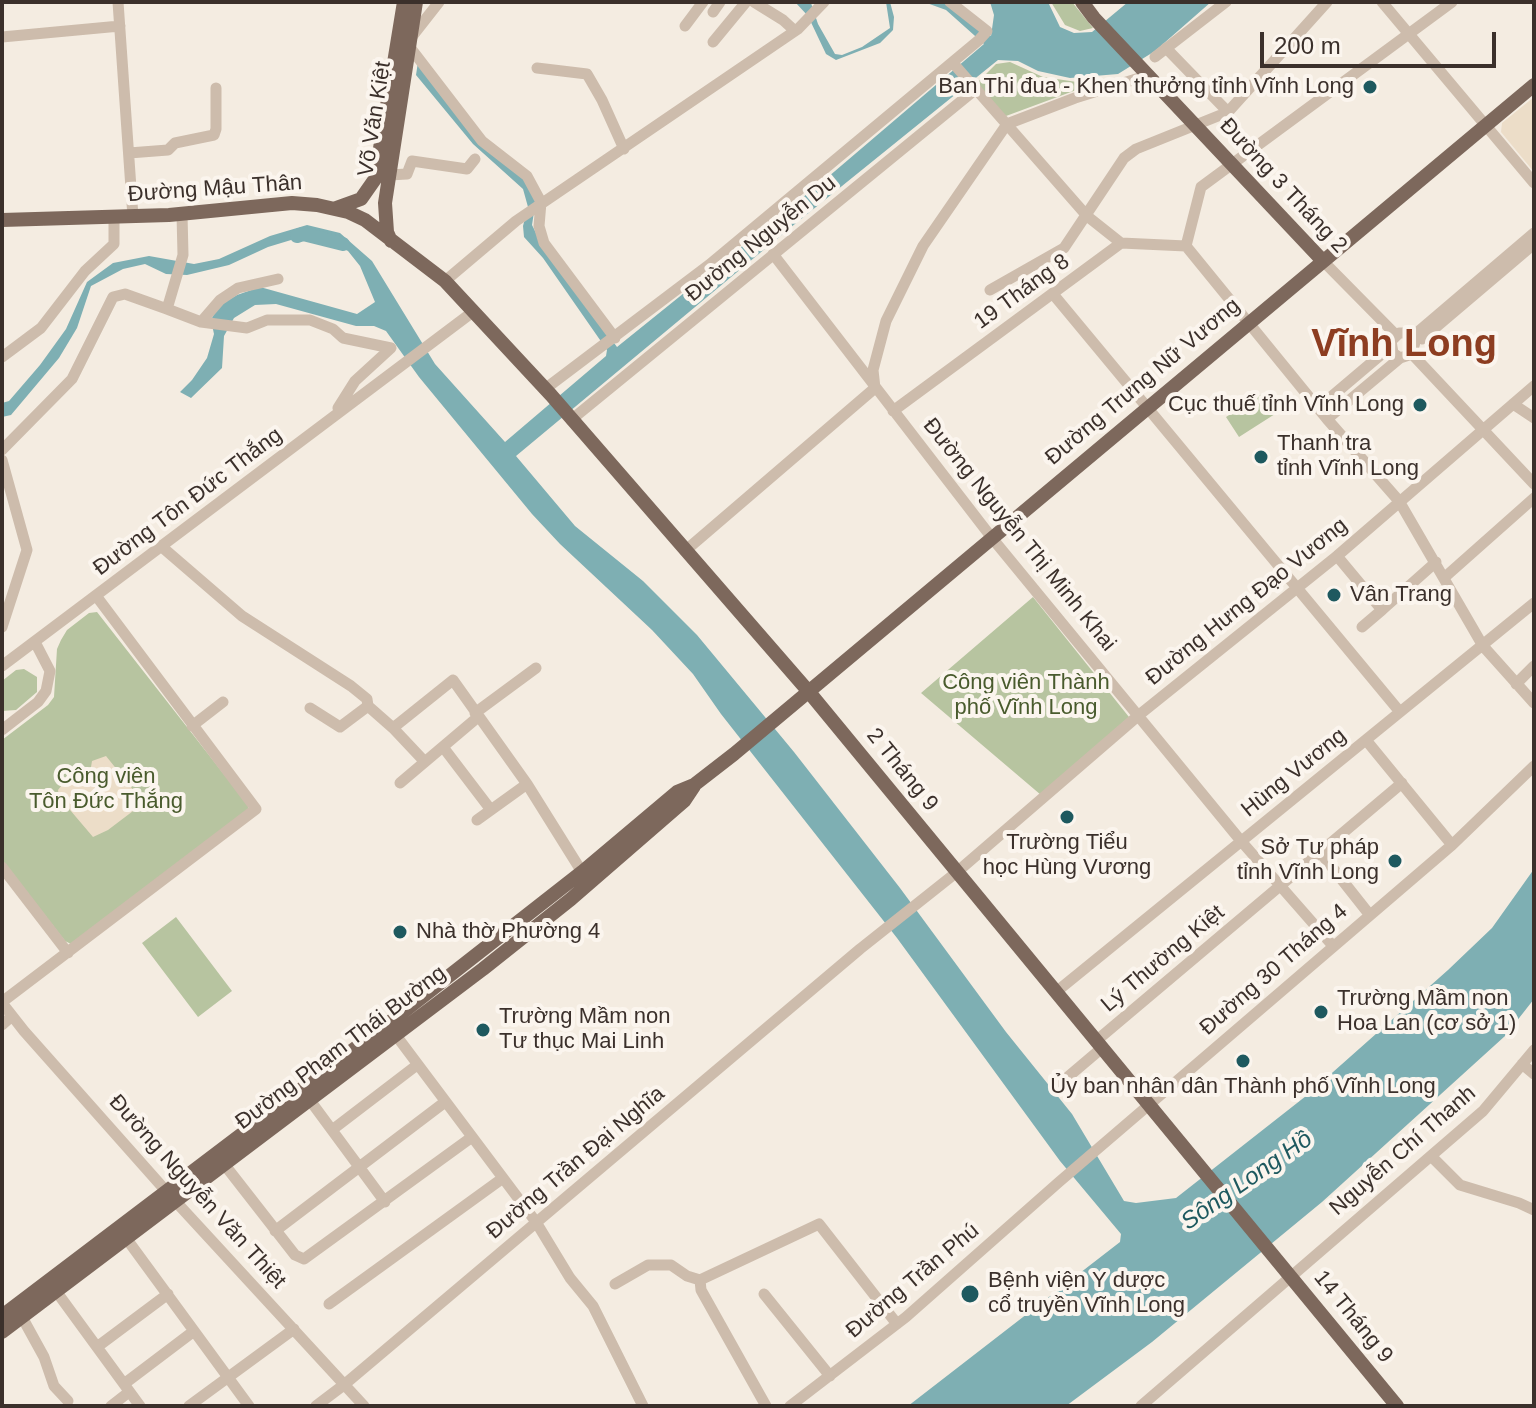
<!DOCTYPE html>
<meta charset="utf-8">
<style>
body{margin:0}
#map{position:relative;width:1536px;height:1408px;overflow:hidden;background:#f4ece1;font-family:Arial,sans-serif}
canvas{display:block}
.frame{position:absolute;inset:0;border:4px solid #3b302b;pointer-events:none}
.scale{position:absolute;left:1260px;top:32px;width:236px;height:36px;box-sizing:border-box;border:4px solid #3b302b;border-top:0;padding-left:10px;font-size:24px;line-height:28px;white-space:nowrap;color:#3b302b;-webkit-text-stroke:6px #fbf5ee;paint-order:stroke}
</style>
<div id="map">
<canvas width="1536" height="1408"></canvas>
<div class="frame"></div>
<div class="scale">200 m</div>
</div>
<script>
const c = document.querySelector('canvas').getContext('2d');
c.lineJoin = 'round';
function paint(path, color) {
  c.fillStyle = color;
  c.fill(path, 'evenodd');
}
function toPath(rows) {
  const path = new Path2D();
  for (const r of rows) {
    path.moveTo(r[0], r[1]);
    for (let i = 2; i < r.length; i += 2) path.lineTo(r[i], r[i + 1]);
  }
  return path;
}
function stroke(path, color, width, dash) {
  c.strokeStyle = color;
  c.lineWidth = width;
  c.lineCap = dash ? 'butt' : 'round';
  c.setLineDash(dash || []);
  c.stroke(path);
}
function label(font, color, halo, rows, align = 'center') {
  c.font = font + ' Arial,sans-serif';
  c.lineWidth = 8;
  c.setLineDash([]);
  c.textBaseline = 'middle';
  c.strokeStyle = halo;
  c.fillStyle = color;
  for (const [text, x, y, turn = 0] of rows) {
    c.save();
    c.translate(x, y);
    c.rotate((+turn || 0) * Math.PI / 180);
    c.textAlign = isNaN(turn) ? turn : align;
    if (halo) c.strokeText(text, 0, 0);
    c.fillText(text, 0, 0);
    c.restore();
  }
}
paint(toPath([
 [1051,2,1072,2,1093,28,1080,31,1065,25],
 [1010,62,1043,77,1077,82,1079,89,1006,116,978,87,978,82,996,64],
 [1262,394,1275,414,1239,437,1226,417],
 [1033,597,1129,717,1041,795,921,693],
 [97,612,248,805,248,809,71,944,65,941,2,860,2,740,48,705,54,697,57,649,61,640,67,630,89,613],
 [24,669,37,677,37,692,16,710,2,711,2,681,16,670],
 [176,917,232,991,198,1017,142,943]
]), '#b7c4a0');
paint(toPath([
 [1534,97,1534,172,1501,132,1502,123],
 [106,756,139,797,140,802,137,808,108,830,93,837,59,797,58,790,65,781,83,781,90,773,92,761]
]), '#ecddc8');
paint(toPath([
 [795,2,811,3,818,24,835,54,842,55,862,47,890,28,886,2,890,2,894,17,893,30,880,43,836,60,826,54,808,16],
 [924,2,947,2,991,36,994,15,990,2,1048,2,1060,27,1074,33,1092,32,1128,2,1211,2,1155,51,1118,74,1070,78,1038,71,1018,61,998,60,790,228,516,456,575,526,643,581,697,635,794,752,900,888,1006,1032,1072,1114,1124,1201,1136,1203,1176,1198,1306,1096,1448,970,1492,928,1534,869,1534,999,1505,1036,1322,1202,1152,1342,1066,1406,908,1406,1120,1242,1121,1234,1060,1161,897,938,721,714,693,674,652,630,560,544,532,514,419,377,386,331,374,326,356,326,276,304,255,305,234,318,224,336,222,368,191,398,180,392,192,380,207,358,214,334,211,320,218,306,237,295,260,287,357,314,375,302,360,266,348,251,317,236,301,237,268,247,229,265,187,275,166,274,145,264,123,269,91,286,77,328,59,358,11,415,2,417,2,403,9,401,40,365,66,329,87,282,113,263,149,256,194,264,219,259,270,236,307,225,340,233,372,261,435,364,505,442,606,356,607,350,543,258,524,237,523,226,528,207,523,189,473,144,416,75,418,62,448,103,524,177,536,199,532,225,541,243,617,347,828,177,984,44,946,10]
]), '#7eafb3');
stroke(toPath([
 [297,236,303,234,343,244]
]), '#7eafb3', 14);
stroke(toPath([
 [118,2,133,217],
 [754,2,783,20,795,31],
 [1382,2,1534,183],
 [713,12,720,2],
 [685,26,703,2],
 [2,37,120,26],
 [410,39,439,2],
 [713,42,746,2],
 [409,46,482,141,527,176,541,202,539,226,544,243,615,338],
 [1166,48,1228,112],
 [1155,57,1226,2],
 [953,63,1087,216,1121,243],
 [537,68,587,74,602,100,624,149],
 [129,153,168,150,175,143,214,135,216,129,216,88],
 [389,175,407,174,412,161,467,169,475,159],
 [182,214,183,255,167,309,201,322,247,328,267,320,310,320,333,329,343,338,391,348,355,381,338,408],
 [1186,246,1327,419,1399,501,1483,646,1534,703],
 [1186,246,1201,187,1452,2],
 [773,254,992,538,1241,841,1333,946],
 [1322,260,1396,335],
 [445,281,516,221,798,29,824,2],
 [990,290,1064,248,1124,158,1136,149,1228,112,1327,2],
 [1053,294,1400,712],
 [201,322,220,300,238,288,278,279],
 [1412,337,1534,233],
 [1422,339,1534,244],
 [1412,354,1534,484],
 [2,357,41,328,85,271,114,244,114,218],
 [545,389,709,265,979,40,987,31,950,2],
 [1513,404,1534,418],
 [1318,408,1390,347],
 [893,411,1121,243,1186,246],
 [1327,419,1400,358,1412,354,1415,342,1407,333,1399,333,1391,341,1393,353,1400,358],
 [571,420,976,89],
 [2,450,72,379,113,297,125,294,167,309],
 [2,460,27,550,2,627],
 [162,547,242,616,351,686,367,699,368,706,393,728,453,680,527,784,582,872],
 [685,551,875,388,873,370,886,321,923,246,1007,124,1075,98,1149,75],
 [1337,556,1382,610,1436,562],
 [1445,577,1534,498],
 [1362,627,1382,610],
 [2,666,474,311],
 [1516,684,1534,666],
 [310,708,340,727,368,706],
 [475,713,536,668],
 [192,726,223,702],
 [393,728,425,762],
 [2,730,38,702,46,691,50,671,35,642],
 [1366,740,1452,845],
 [443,747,491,810],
 [400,783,478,717],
 [477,820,527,784],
 [1320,852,1369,914],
 [2,867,68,953],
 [1056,992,1534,603],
 [2,1002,256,809,97,597],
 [2,1003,24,1031,166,1191,364,1406],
 [2,1025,12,1016],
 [395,1034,536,1222,570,1278,593,1306,643,1406],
 [1096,1041,1402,783],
 [1522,1064,1534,1074],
 [1056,1087,1102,1048],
 [309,1099,385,1202],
 [332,1130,417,1065],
 [1431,1156,1460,1185,1519,1203,1534,1210],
 [224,1164,295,1255,304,1259,472,1137],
 [275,1231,445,1102],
 [126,1238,249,1406],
 [700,1280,701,1290,766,1406],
 [615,1284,648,1265,671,1265,687,1276,700,1280,819,1224,897,1324],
 [56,1291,140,1406],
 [764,1294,830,1376],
 [329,1304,503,1178],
 [22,1317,44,1357,54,1386,68,1401],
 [97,1347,168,1294],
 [124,1384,194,1331],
 [111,1406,129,1392],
 [189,1406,294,1329],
 [316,1406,345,1384,860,949,957,872,1139,715,1337,556,1534,386],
 [790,1406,906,1317,1059,1182,1452,845,1534,766],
 [1141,1406,1483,1111,1534,1050]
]), '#cdbcac', 11);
stroke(toPath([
 [1082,2,1094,18,1322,260],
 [336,208,361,199,375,179,404,2],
 [2,220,169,215,292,203,317,205,348,212,365,220,445,281,551,395,809,692,1397,1406],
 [391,241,387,232,385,203,416,2],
 [2,1316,403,1012,582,872,677,792,694,785,734,754,1534,85],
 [2,1332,483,969,571,899,684,801,694,786]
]), '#7d685c', 14);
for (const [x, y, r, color] of [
 [1370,87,8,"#1e595f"],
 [1420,405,8,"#1e595f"],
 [1261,457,8,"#1e595f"],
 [1334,595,8,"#1e595f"],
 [1067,817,8,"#1e595f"],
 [1395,861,8,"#1e595f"],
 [400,932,8,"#1e595f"],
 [1321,1012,8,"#1e595f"],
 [483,1030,8,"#1e595f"],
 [1243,1061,8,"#1e595f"],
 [970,1294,10,"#1e595f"]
]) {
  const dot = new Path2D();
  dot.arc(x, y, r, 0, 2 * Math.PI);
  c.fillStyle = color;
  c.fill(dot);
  stroke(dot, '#fbf5ee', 3);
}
label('22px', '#3b302b', '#fbf5ee', [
 ["Ban Thi đua - Khen thưởng tỉnh Vĩnh Long",1354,87,"right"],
 ["Cục thuế tỉnh Vĩnh Long",1404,405,"right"],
 ["Thanh tra",1277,444],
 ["tỉnh Vĩnh Long",1277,469],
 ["Vân Trang",1350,595],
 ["Trường Tiểu",1067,843,"center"],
 ["học Hùng Vương",1067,868,"center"],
 ["Sở Tư pháp",1379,848,"right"],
 ["tỉnh Vĩnh Long",1379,873,"right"],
 ["Nhà thờ Phường 4",416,932],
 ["Trường Mầm non",1337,999],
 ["Hoa Lan (cơ sở 1)",1337,1024],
 ["Trường Mầm non",499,1017],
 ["Tư thục Mai Linh",499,1042],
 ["Ủy ban nhân dân Thành phố Vĩnh Long",1243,1087,"center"],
 ["Bệnh viện Y dược",988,1281],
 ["cổ truyền Vĩnh Long",988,1306]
], 'left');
label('22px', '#3b302b', '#fbf5ee', [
 ["Võ Văn Kiệt",375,119,-81],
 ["Đường 3 Tháng 2",1283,186,47],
 ["Đường Mậu Thân",215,189,-4],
 ["Đường Nguyễn Du",761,239,-39],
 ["19 Tháng 8",1022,292,-36],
 ["Đường Trưng Nữ Vương",1143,382,-40],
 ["Đường Tôn Đức Thắng",188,502,-37],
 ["Đường Nguyễn Thị Minh Khai",1019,535,51],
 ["Đường Hưng Đạo Vương",1247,602,-39],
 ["2 Tháng 9",902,770,51],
 ["Hùng Vương",1294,773,-39],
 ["Lý Thường Kiệt",1163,959,-40],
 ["Đường 30 Tháng 4",1274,970,-41],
 ["Đường Phạm Thái Bường",341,1048,-37],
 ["Nguyễn Chí Thanh",1403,1151,-41],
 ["Đường Trần Đại Nghĩa",576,1163,-40],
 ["Đường Nguyễn Văn Thiệt",197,1192,48],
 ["Đường Trần Phú",913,1281,-40],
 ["14 Tháng 9",1353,1317,51]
]);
label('22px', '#495b2d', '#fbf5ee', [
 ["Công viên Thành",1026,683],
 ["phố Vĩnh Long",1026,708],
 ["Công viên",106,777],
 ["Tôn Đức Thắng",106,802]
]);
label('italic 24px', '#1e595f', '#fbf5ee', [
 ["Sông Long Hồ",1247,1181,-35]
]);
label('bold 38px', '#8d3d21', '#fbf5ee', [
 ["Vĩnh Long",1404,346]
]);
</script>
